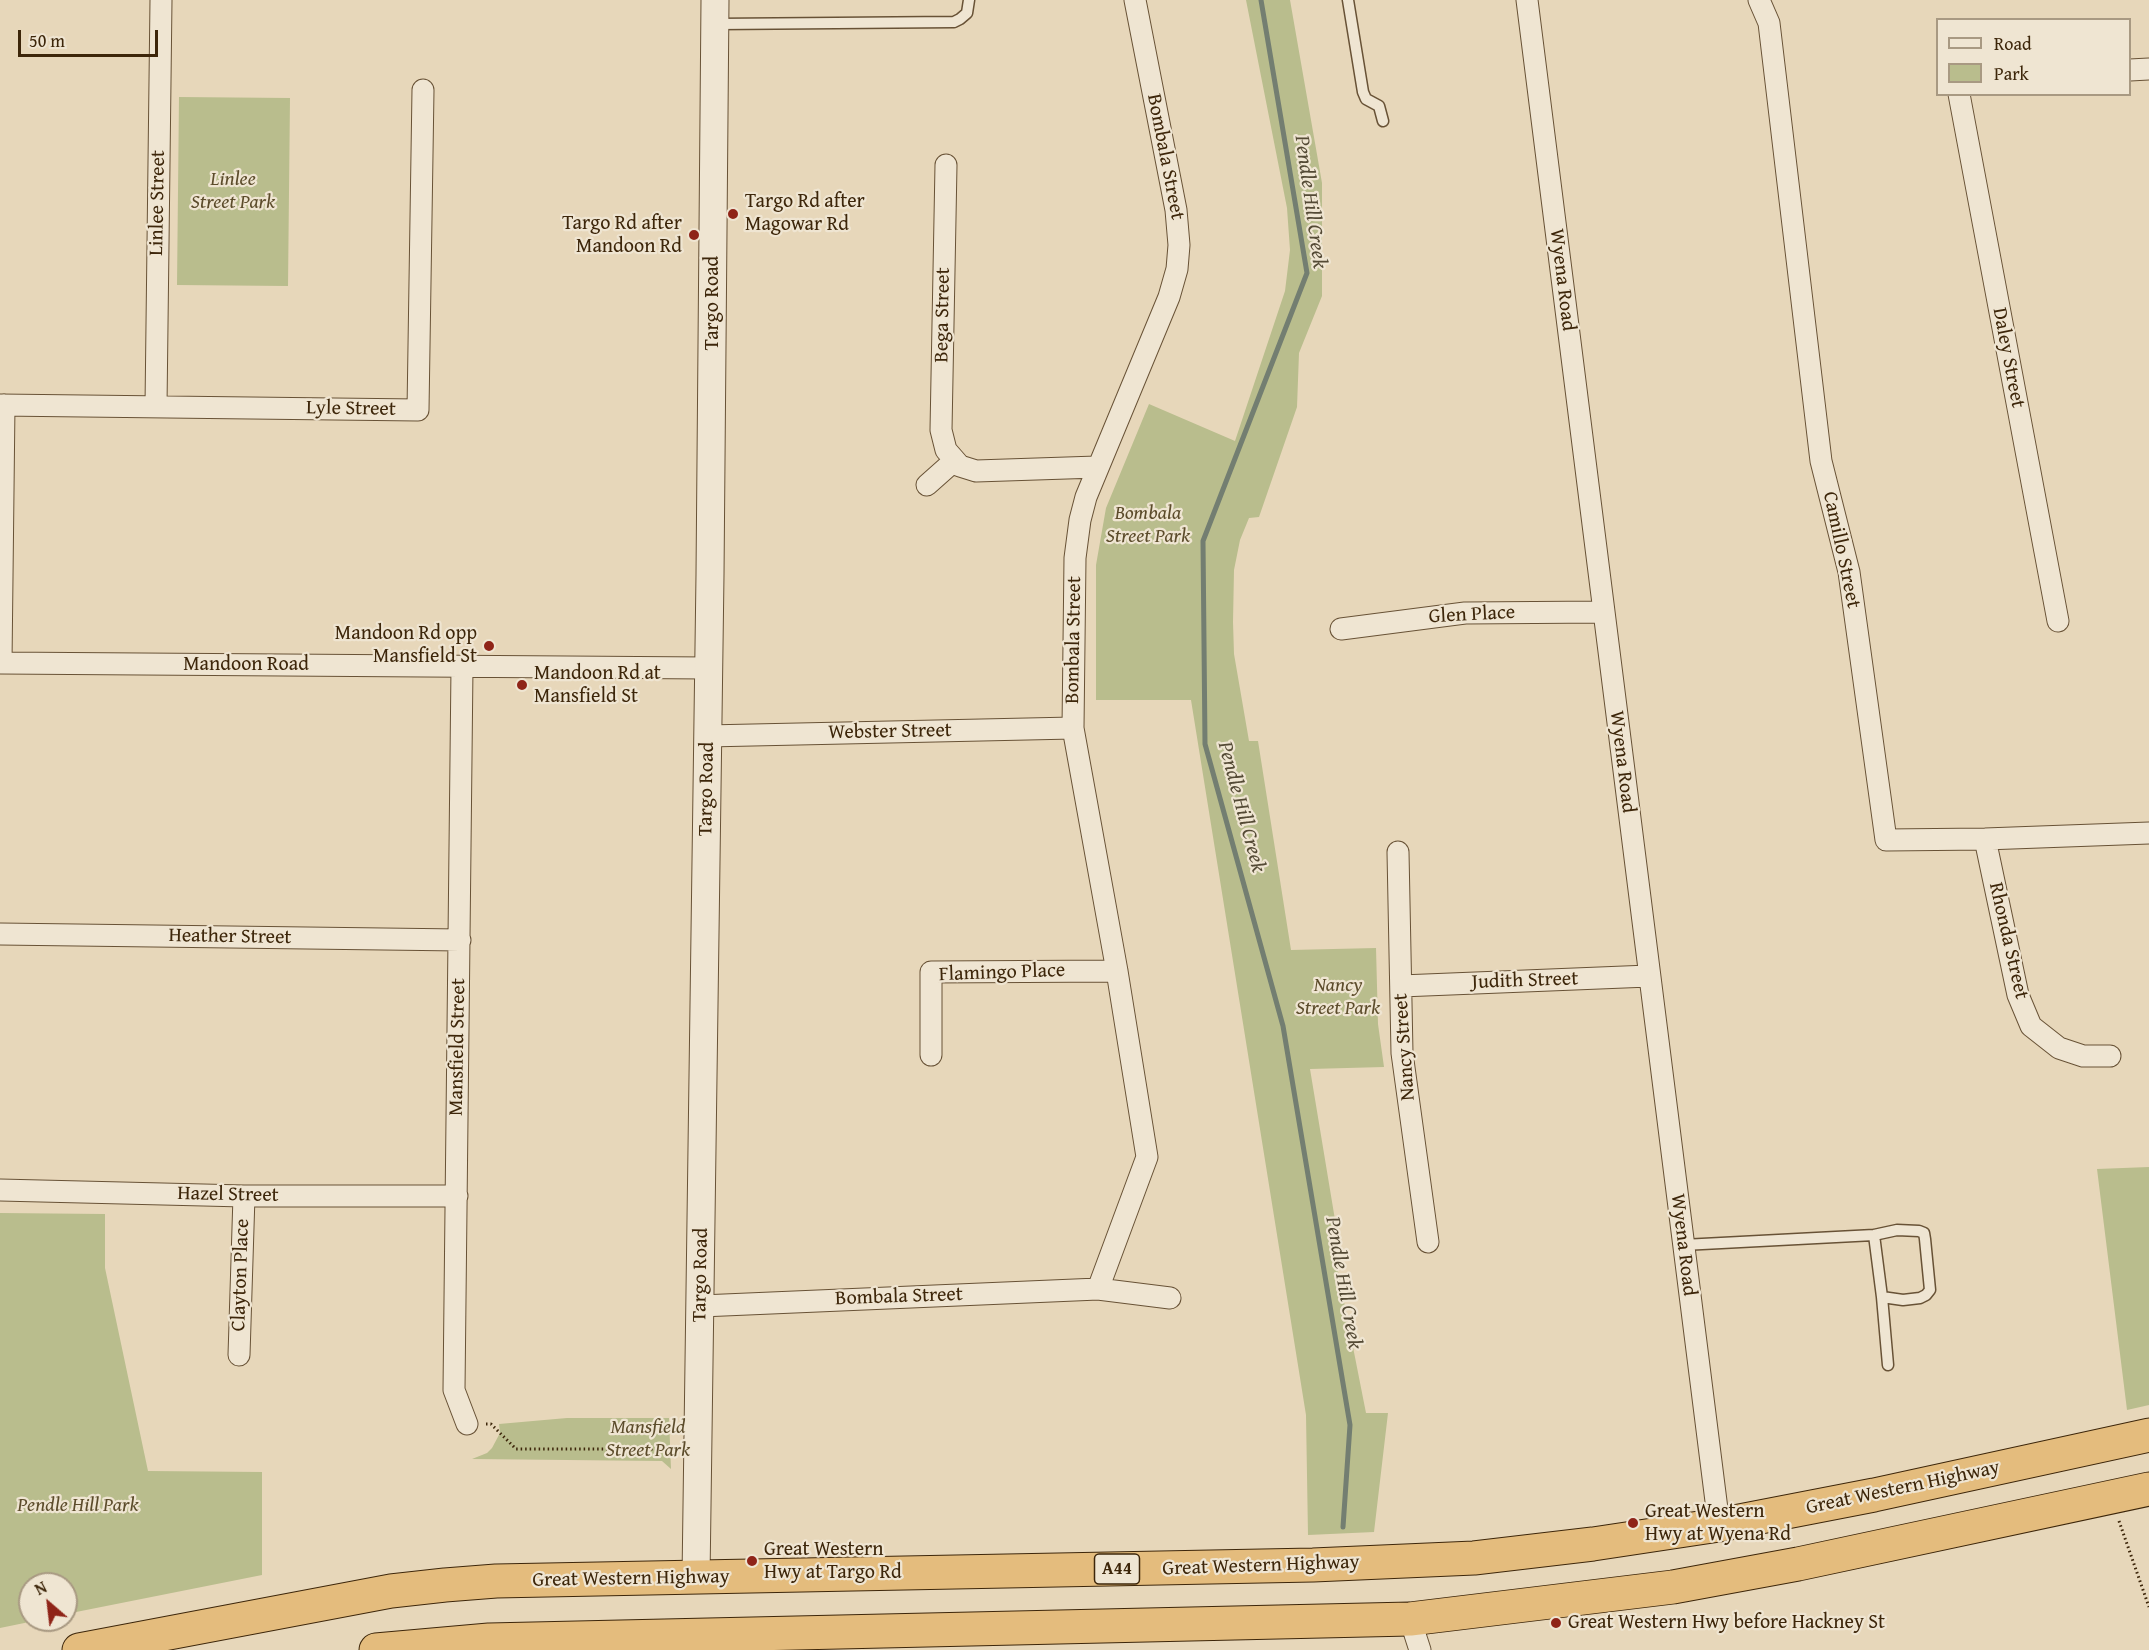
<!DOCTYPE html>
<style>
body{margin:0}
#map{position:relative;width:2149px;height:1650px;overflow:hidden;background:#e7d7ba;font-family:"Gentium Book Plus",serif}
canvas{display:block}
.legend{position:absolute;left:1936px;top:18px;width:195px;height:78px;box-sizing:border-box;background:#efe5d2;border:2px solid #a89982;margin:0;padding:8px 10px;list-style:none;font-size:18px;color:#3d260a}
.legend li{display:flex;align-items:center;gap:12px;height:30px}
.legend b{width:30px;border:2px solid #a89982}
.north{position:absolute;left:18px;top:1572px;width:60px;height:60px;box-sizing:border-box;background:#efe5d2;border:2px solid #a89982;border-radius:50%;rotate:332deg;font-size:16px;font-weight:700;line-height:24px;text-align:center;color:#3d260a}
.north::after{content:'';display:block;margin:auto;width:21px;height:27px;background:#8f2418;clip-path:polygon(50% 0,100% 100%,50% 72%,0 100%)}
.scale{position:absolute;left:18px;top:30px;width:140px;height:27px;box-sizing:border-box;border:3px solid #3d260a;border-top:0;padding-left:8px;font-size:18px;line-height:21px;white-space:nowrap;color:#3d260a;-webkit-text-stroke:4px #efe5d2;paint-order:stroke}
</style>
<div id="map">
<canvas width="2149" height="1650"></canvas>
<ul class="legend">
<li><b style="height:8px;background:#efe5d2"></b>Road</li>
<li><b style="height:16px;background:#b9bd8d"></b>Park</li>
</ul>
<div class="north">N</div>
<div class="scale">50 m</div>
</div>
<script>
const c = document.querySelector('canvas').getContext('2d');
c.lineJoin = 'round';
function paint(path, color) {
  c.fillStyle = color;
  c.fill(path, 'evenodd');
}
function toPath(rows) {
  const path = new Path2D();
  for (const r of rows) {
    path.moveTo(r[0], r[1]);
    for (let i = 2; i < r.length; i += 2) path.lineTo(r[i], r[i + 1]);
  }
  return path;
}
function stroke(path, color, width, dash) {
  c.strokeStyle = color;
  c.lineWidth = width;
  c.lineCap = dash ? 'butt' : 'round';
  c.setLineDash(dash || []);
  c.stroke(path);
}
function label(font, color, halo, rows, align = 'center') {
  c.font = font + ' "Gentium Book Plus",serif';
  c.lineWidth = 4.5;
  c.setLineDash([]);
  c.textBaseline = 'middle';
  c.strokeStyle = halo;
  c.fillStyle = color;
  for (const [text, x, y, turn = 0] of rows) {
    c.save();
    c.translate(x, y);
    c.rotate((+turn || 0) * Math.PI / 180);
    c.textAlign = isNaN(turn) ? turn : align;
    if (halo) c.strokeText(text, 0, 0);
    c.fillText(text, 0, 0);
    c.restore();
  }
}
paint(toPath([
 [1246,0,1290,0,1322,183,1322,296,1299,353,1297,407,1259,517,1249,518,1240,540,1234,570,1233,622,1234,654,1249,741,1258,741,1291,950,1376,948,1378,1024,1384,1067,1310,1069,1341,1256,1335,1256,1366,1413,1388,1413,1374,1532,1308,1535,1306,1415,1191,700,1096,700,1096,565,1106,508,1149,404,1235,441,1285,291,1290,250,1287,208],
 [179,97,290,98,288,286,177,285],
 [2149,1167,2149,1405,2127,1410,2097,1169],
 [0,1213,105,1214,105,1268,148,1471,262,1472,262,1575,66,1614,66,1584,30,1584,30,1620,39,1620,0,1628],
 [567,1418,669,1418,671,1469,662,1461,472,1459,487,1453,492,1448,500,1433,499,1424]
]), '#b9bd8d');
stroke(toPath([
 [1261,0,1307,273,1203,541,1205,744,1283,1026,1350,1425,1343,1527]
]), '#737e71', 5);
const service = toPath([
 [1348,0,1363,92,1366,99,1379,106,1383,121],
 [717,24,954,22,960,19,967,13,969,0],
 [1683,1245,1874,1235,1897,1230,1919,1231,1924,1233,1925,1239,1930,1290,1926,1295,1920,1298,1903,1300,1882,1297,1874,1235],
 [1882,1297,1888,1365]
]);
const minor = toPath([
 [1527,0,1719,1525],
 [1759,0,1769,23,1821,461,1849,572,1886,840,1985,839,2149,833],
 [2130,70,2149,69],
 [1959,94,2058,621],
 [946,165,941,430,946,450,960,466,976,471,1097,467],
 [0,405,418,410,423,90],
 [156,406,161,0],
 [927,485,954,461],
 [1341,629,1465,613,1603,612],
 [0,663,708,668],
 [1,663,4,405],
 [462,667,454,1390,467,1424],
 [707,736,1073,728],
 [1985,839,2018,995,2031,1026,2059,1048,2083,1056,2110,1056],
 [1398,852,1402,1053,1428,1242],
 [0,934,460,940],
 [1401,986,1649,976],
 [931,1055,931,972,1117,971],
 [0,1190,244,1196,457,1196],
 [1098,1289,1147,1157,1117,971,1073,728,1075,558,1080,520,1086,497,1169,297,1177,269,1179,245,1176,210,1135,0],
 [701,1306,1098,1289,1170,1298],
 [239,1355,244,1196],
 [1410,1619,1420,1650]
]);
const tertiary = toPath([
 [696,1577,710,575,715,0]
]);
const trunk = toPath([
 [79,1650,391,1591,445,1585,496,1581,1313,1565,1474,1558,1593,1544,1719,1525,1874,1495,2149,1435],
 [376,1650,489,1640,1410,1619,1673,1587,1798,1564,2149,1489]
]);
stroke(service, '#685236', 13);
stroke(minor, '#685236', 23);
stroke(tertiary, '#685236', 29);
stroke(trunk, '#3d260a', 35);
stroke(toPath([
 [486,1424,491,1424,516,1449,676,1449],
 [2119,1521,2149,1607]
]), '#3d260a', 3, [1.5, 3]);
stroke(service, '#efe5d2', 10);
stroke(minor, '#efe5d2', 21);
stroke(tertiary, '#efe5d2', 27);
stroke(trunk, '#e4bc7d', 33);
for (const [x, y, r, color] of [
 [733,214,6,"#8f2418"],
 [694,235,6,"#8f2418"],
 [489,646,6,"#8f2418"],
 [522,685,6,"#8f2418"],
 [1633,1523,6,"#8f2418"],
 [752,1561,6,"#8f2418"],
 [1556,1623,6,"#8f2418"]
]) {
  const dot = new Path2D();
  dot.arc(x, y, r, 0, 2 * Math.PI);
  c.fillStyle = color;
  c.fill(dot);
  stroke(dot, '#efe5d2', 2);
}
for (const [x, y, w] of [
 [1117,1569,45]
]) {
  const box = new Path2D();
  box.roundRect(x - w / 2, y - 15, w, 30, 4.5);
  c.fillStyle = '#efe5d2';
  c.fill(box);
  stroke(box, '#3d260a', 1.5);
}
label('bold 18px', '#3d260a', null, [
 ["A44",1117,1569]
]);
label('20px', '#3d260a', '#efe5d2', [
 ["Bombala Street",1165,157,79],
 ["Linlee Street",158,203,-89],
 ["Wyena Road",1562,280,83],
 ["Targo Road",713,303,-90],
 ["Bega Street",943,315,-89],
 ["Daley Street",2008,358,79],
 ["Lyle Street",351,409,1],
 ["Camillo Street",1841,550,78],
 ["Glen Place",1472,615,-3],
 ["Bombala Street",1074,640,-89],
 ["Mandoon Road",246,665],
 ["Webster Street",890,732,-1],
 ["Wyena Road",1622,762,83],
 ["Targo Road",707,789,-89],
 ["Heather Street",230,937,1],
 ["Rhonda Street",2008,941,77],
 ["Flamingo Place",1002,973,-2],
 ["Judith Street",1525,981,-2],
 ["Mansfield Street",458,1047,-89],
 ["Nancy Street",1405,1047,-94],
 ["Hazel Street",228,1195,1],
 ["Wyena Road",1683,1245,83],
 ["Clayton Place",241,1275,-88],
 ["Targo Road",701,1275,-89],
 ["Bombala Street",899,1297,-2],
 ["Great Western Highway",1903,1488,-12],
 ["Great Western Highway",1261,1566,-2],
 ["Great Western Highway",631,1579,-1]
]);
label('italic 20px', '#5c4c2b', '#efe5d2', [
 ["Linlee",233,180],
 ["Street Park",233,203],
 ["Bombala",1148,514],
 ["Street Park",1148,537],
 ["Nancy",1338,986],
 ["Street Park",1338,1009],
 ["Mansfield",648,1428],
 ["Street Park",648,1451],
 ["Pendle Hill Park",78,1506]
]);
label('20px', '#3d260a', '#efe5d2', [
 ["Targo Rd after",745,202],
 ["Magowar Rd",745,225],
 ["Targo Rd after",682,224,"right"],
 ["Mandoon Rd",682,247,"right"],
 ["Mandoon Rd opp",477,634,"right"],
 ["Mansfield St",477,657,"right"],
 ["Mandoon Rd at",534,674],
 ["Mansfield St",534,697],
 ["Great Western",1645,1512],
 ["Hwy at Wyena Rd",1645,1535],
 ["Great Western",764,1550],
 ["Hwy at Targo Rd",764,1573],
 ["Great Western Hwy before Hackney St",1568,1623]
], 'left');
label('italic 21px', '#544a35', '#efe5d2', [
 ["Pendle Hill Creek",1310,202,82],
 ["Pendle Hill Creek",1241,807,75],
 ["Pendle Hill Creek",1343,1283,80]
]);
</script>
